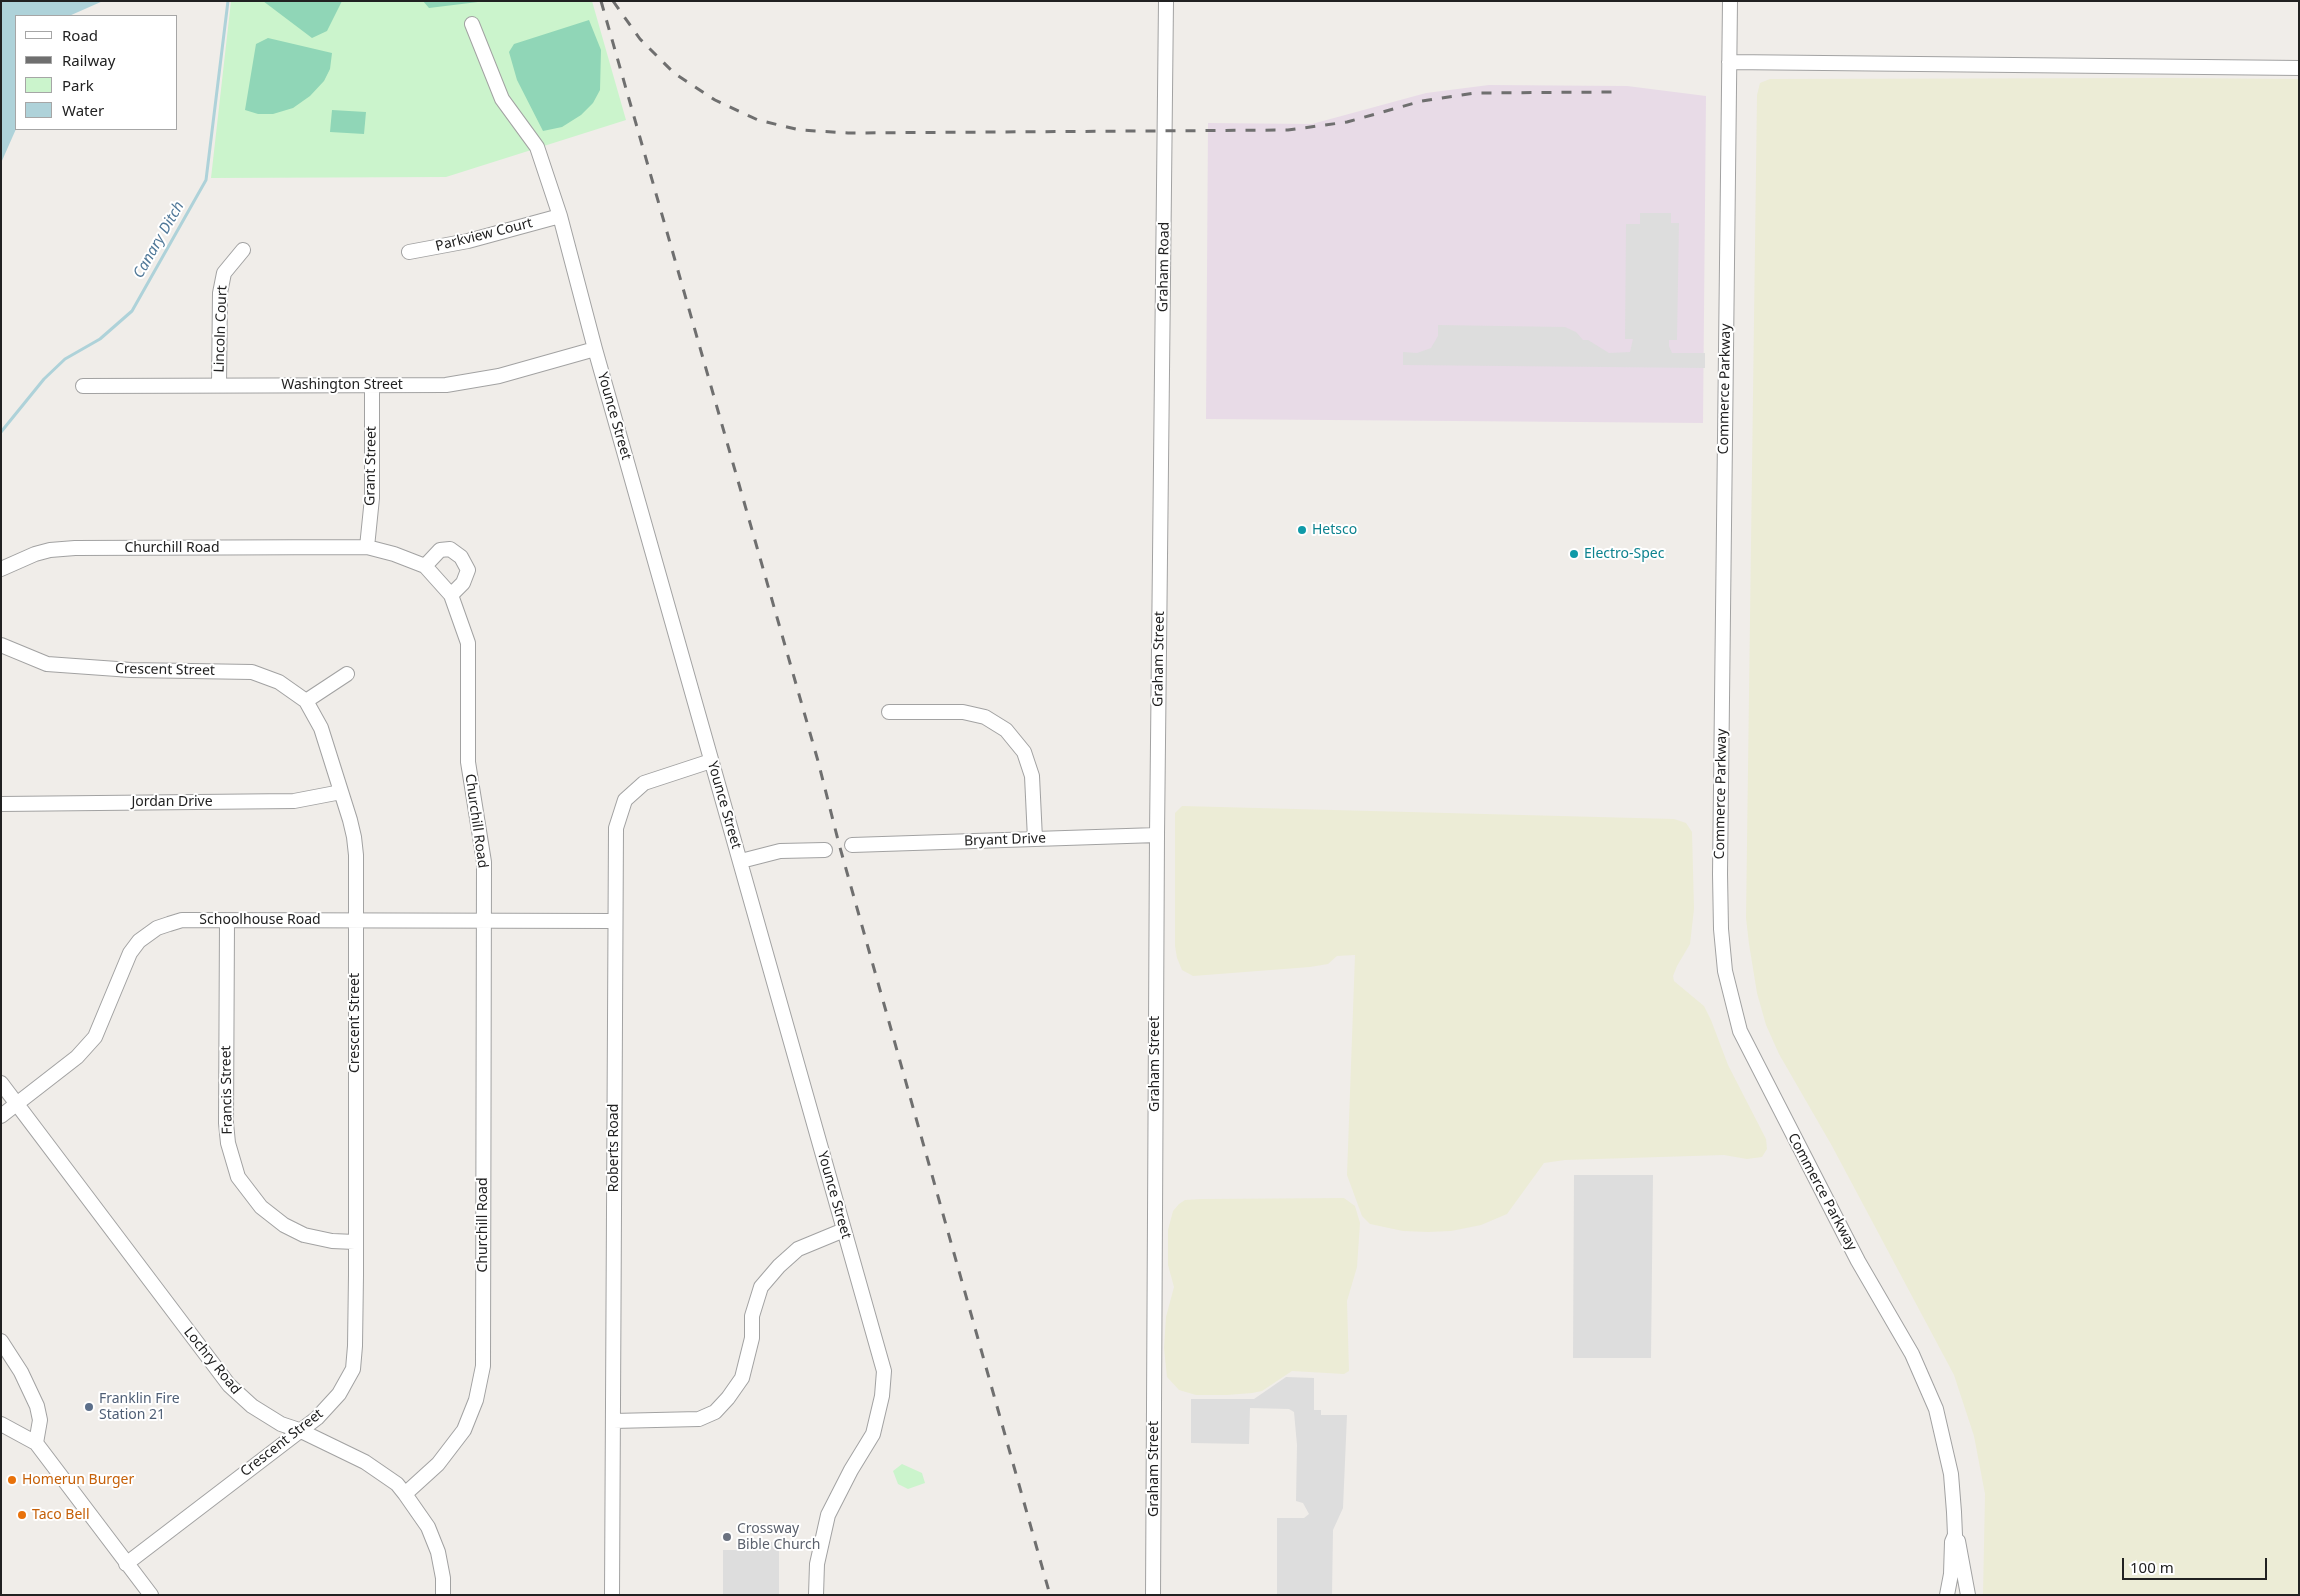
<!DOCTYPE html>
<style>
body{margin:0}
#map{position:relative;width:2300px;height:1596px;overflow:hidden;background:#f0ede9;font-family:"Noto Sans",sans-serif}
canvas{display:block}
.frame{position:absolute;inset:0;border:2px solid #212121;pointer-events:none}
.legend{position:absolute;left:15px;top:15px;width:162px;height:115px;box-sizing:border-box;background:#fff;border:1px solid #a6a6a6;margin:0;padding:6px 9px;list-style:none;font-size:15px;color:#212121}
.legend li{display:flex;align-items:center;gap:10px;height:25px}
.legend b{width:25px;border:1px solid #a6a6a6}
.scale{position:absolute;left:2122px;top:1558px;width:145px;height:22px;box-sizing:border-box;border:2px solid #212121;border-top:0;padding-left:6px;font-size:15px;line-height:18px;white-space:nowrap;color:#212121;-webkit-text-stroke:4px #fff;paint-order:stroke}
</style>
<div id="map">
<canvas width="2300" height="1596"></canvas>
<div class="frame"></div>
<ul class="legend">
<li><b style="height:6px;background:#fff"></b>Road</li>
<li><b style="height:6px;background:#6f6f6f"></b>Railway</li>
<li><b style="height:14px;background:#cbf4cc"></b>Park</li>
<li><b style="height:14px;background:#aed2d9"></b>Water</li>
</ul>
<div class="scale">100 m</div>
</div>
<script>
const c = document.querySelector('canvas').getContext('2d');
c.lineJoin = 'round';
function paint(path, color) {
  c.fillStyle = color;
  c.fill(path, 'evenodd');
}
function toPath(rows) {
  const path = new Path2D();
  for (const r of rows) {
    path.moveTo(r[0], r[1]);
    for (let i = 2; i < r.length; i += 2) path.lineTo(r[i], r[i + 1]);
  }
  return path;
}
function stroke(path, color, width, dash) {
  c.strokeStyle = color;
  c.lineWidth = width;
  c.lineCap = dash ? 'butt' : 'round';
  c.setLineDash(dash || []);
  c.stroke(path);
}
function label(font, color, halo, rows, align = 'center') {
  c.font = font + ' "Noto Sans",sans-serif';
  c.lineWidth = 4;
  c.setLineDash([]);
  c.textBaseline = 'middle';
  c.strokeStyle = halo;
  c.fillStyle = color;
  for (const [text, x, y, turn = 0] of rows) {
    c.save();
    c.translate(x, y);
    c.rotate((+turn || 0) * Math.PI / 180);
    c.textAlign = isNaN(turn) ? turn : align;
    if (halo) c.strokeText(text, 0, 0);
    c.fillText(text, 0, 0);
    c.restore();
  }
}
paint(toPath([
 [1489,85,1627,86,1706,96,1703,423,1206,419,1208,123,1312,124,1426,93]
]), '#e8dbe7');
paint(toPath([
 [2169,78,2299,79,2299,1595,1983,1595,1985,1494,1974,1436,1954,1375,1832,1146,1779,1054,1766,1025,1757,993,1749,944,1746,918,1757,95,1760,83,1770,79],
 [1182,806,1674,819,1686,823,1692,832,1694,909,1690,944,1677,966,1673,976,1674,981,1704,1006,1711,1020,1728,1065,1766,1139,1767,1149,1762,1157,1747,1159,1724,1155,1565,1160,1544,1163,1507,1214,1481,1225,1451,1231,1428,1232,1403,1231,1370,1224,1362,1216,1347,1175,1355,955,1337,956,1328,964,1310,967,1193,976,1182,970,1177,958,1175,946,1175,813],
 [1344,1198,1355,1206,1360,1223,1357,1267,1347,1301,1349,1371,1344,1374,1292,1371,1262,1391,1252,1393,1227,1395,1196,1395,1179,1390,1167,1377,1164,1348,1166,1317,1174,1287,1168,1265,1168,1230,1173,1211,1179,1204,1185,1200,1201,1199]
]), '#ececd6');
paint(toPath([
 [231,1,592,1,626,120,446,177,211,178],
 [902,1464,922,1473,925,1483,908,1489,898,1484,893,1471]
]), '#cbf4cc');
paint(toPath([
 [263,1,342,1,327,31,312,38],
 [423,1,486,1,429,8],
 [589,20,601,50,600,90,593,103,581,115,562,127,543,131,517,80,509,52,514,44],
 [268,38,332,53,330,69,324,81,310,96,293,108,273,114,258,114,245,110,256,44],
 [332,110,366,112,364,134,330,132]
]), '#90d6b7');
paint(toPath([
 [1640,213,1671,213,1671,223,1679,223,1677,340,1669,340,1669,346,1672,353,1705,353,1705,368,1403,365,1403,352,1417,353,1431,348,1438,336,1438,325,1565,327,1576,332,1583,340,1588,340,1609,353,1630,352,1633,339,1625,339,1626,224,1640,224],
 [1574,1175,1653,1175,1651,1358,1573,1358],
 [1286,1377,1314,1378,1314,1410,1321,1410,1321,1415,1347,1415,1343,1508,1333,1530,1332,1595,1277,1595,1277,1518,1304,1518,1309,1514,1303,1503,1296,1501,1297,1445,1294,1412,1289,1409,1250,1408,1249,1444,1191,1443,1191,1399,1254,1399],
 [779,1542,779,1595,723,1595,723,1550,736,1550,738,1543]
]), '#ddd');
paint(toPath([
 [1,1,103,1,69,16,16,16,16,129,1,163]
]), '#aed2d9');
stroke(toPath([
 [1,432,44,379,65,359,100,339,132,311,206,180,228,1]
]), '#aed2d9', 3);
const minor = toPath([
 [1730,1,1720,874,1721,929,1725,971,1740,1031,1858,1261,1912,1354,1936,1409,1951,1474,1954,1512,1955,1535,1952,1542,1951,1574,1947,1595],
 [472,24,502,99,537,147,560,216,595,349,884,1371,882,1396,873,1434,851,1470,828,1515,817,1564,816,1595],
 [1729,62,2299,68],
 [409,252,468,241,560,216],
 [219,385,220,293,224,273,243,250],
 [83,386,446,385,499,376,595,349],
 [367,547,372,498,372,385],
 [425,566,440,550,450,549,461,557,468,570,463,583,451,595],
 [1,569,35,554,50,550,75,548,367,547,394,554,425,566,451,595,468,643,468,762,484,862,483,1366,476,1400,464,1430,438,1464,405,1494],
 [1,645,47,664,131,670,252,672,279,682,306,701,321,728,350,820,354,837,356,855,356,1275,355,1346,353,1369,339,1394,317,1418,126,1564],
 [306,701,347,674],
 [889,712,963,712,985,717,1006,730,1024,752,1032,776,1035,839],
 [1,804,294,801,341,792],
 [852,845,1157,835],
 [741,861,780,851,825,850],
 [227,921,226,1123,228,1143,238,1177,261,1207,284,1225,304,1235,332,1241,355,1242],
 [1,1083,229,1385,252,1406,281,1424,299,1430,365,1462,397,1484,405,1494,428,1527,438,1552,443,1578,443,1595],
 [1,1116,77,1057,95,1037,130,953,139,941,157,928,169,924,182,920,615,921],
 [1,1341,21,1372,37,1406,40,1420,36,1443],
 [613,1421,699,1419,715,1412,728,1398,742,1378,752,1338,752,1316,761,1287,779,1266,798,1249,844,1230],
 [1,1424,36,1443,151,1595],
 [1958,1541,1968,1595],
 [612,1595,616,828,625,800,644,783,711,761],
 [1153,1595,1157,835,1166,1]
]);
stroke(minor, '#a2a2a2', 16);
stroke(minor, '#fff', 14);
stroke(toPath([
 [601,1,818,761,839,844,1050,1595],
 [613,1,640,39,674,73,715,100,758,120,800,130,848,133,1288,130,1347,122,1422,101,1475,93,1612,92]
]), '#6f6f6f', 3, [10, 10]);
for (const [x, y, r, color] of [
 [1302,530,5,"#0f9aa8"],
 [1574,554,5,"#0f9aa8"],
 [89,1407,5,"#5c6f8a"],
 [12,1480,5,"#e8710a"],
 [22,1515,5,"#e8710a"],
 [727,1537,5,"#6b7280"]
]) {
  const dot = new Path2D();
  dot.arc(x, y, r, 0, 2 * Math.PI);
  c.fillStyle = color;
  c.fill(dot);
  stroke(dot, '#fff', 2);
}
label('14px', '#212121', '#fff', [
 ["Parkview Court",484,235,-14],
 ["Graham Road",1164,267,-89],
 ["Lincoln Court",221,329,-88],
 ["Washington Street",342,385],
 ["Commerce Parkway",1725,389,-89],
 ["Younce Street",614,416,74],
 ["Grant Street",371,466,-89],
 ["Churchill Road",172,548],
 ["Graham Street",1159,659,-89],
 ["Crescent Street",165,670,1],
 ["Commerce Parkway",1721,794,-89],
 ["Jordan Drive",172,802],
 ["Younce Street",724,805,74],
 ["Churchill Road",476,821,82],
 ["Bryant Drive",1005,840,-2],
 ["Schoolhouse Road",260,920],
 ["Crescent Street",355,1023,-90],
 ["Graham Street",1155,1064,-90],
 ["Francis Street",227,1090,-91],
 ["Roberts Road",614,1148,-90],
 ["Commerce Parkway",1822,1192,62],
 ["Younce Street",834,1195,74],
 ["Churchill Road",483,1225,-90],
 ["Lochry Road",212,1361,51],
 ["Crescent Street",282,1443,-38],
 ["Graham Street",1154,1469,-90]
]);
label('14px', '#0d838f', '#fff', [
 ["Hetsco",1312,530],
 ["Electro-Spec",1584,554]
], 'left');
label('14px', '#4e5e75', '#fff', [
 ["Franklin Fire",99,1399],
 ["Station 21",99,1415]
], 'left');
label('14px', '#c56008', '#fff', [
 ["Homerun Burger",22,1480],
 ["Taco Bell",32,1515]
], 'left');
label('14px', '#5b616d', '#fff', [
 ["Crossway",737,1529],
 ["Bible Church",737,1545]
], 'left');
label('italic 15px', '#507898', '#fff', [
 ["Canary Ditch",159,240,-60]
]);
</script>
